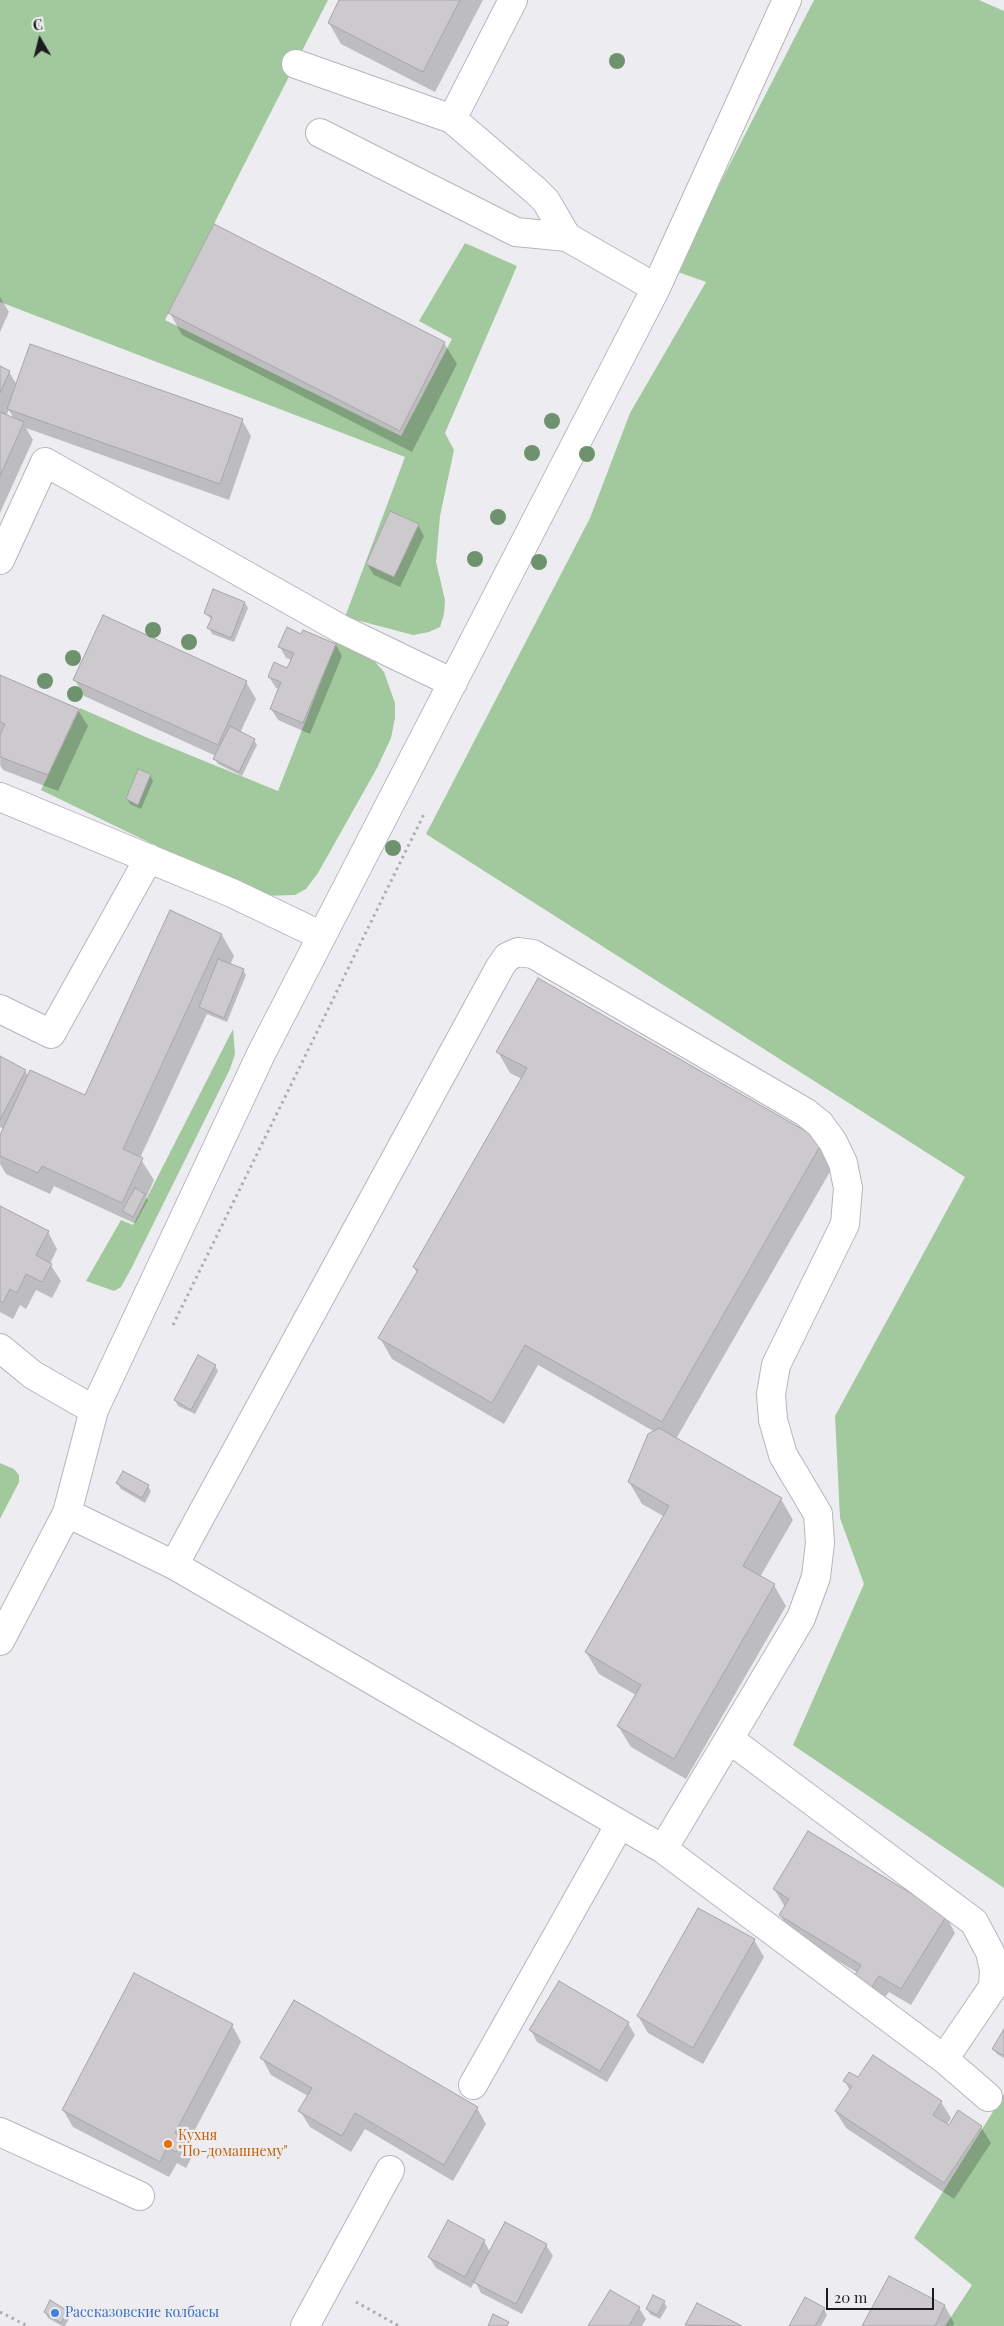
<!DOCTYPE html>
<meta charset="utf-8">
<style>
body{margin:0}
#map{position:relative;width:1004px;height:2326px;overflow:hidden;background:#ededf1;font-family:"Playfair Display",serif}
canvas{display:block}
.north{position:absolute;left:15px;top:15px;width:50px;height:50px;-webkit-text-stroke:4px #ededf1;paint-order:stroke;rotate:352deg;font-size:14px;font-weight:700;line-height:20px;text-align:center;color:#1c1c1e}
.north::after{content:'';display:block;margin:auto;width:18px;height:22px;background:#1c1c1e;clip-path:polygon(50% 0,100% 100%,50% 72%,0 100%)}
.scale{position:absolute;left:826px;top:2288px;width:108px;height:22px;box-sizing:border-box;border:2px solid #1c1c1e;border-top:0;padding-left:6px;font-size:15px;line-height:18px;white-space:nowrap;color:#1c1c1e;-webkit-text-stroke:4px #ededf1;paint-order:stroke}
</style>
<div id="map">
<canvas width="1004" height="2326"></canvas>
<div class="north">С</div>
<div class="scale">20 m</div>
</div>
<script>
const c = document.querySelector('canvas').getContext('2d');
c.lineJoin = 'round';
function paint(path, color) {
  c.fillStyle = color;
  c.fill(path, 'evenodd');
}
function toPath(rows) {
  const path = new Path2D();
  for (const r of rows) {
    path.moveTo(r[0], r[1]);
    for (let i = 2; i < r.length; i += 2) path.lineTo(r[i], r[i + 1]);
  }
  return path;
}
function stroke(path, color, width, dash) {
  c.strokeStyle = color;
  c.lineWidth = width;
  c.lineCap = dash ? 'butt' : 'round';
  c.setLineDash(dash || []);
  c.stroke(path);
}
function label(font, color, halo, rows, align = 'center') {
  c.font = font + ' "Playfair Display",serif';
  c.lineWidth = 4.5;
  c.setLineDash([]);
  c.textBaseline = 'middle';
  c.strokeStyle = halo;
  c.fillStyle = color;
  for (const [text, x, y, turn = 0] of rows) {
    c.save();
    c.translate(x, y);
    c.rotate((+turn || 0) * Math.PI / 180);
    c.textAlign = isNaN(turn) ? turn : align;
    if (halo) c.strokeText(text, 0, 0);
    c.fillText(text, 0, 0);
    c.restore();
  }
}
paint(toPath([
 [0,0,328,0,165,320,401,436,452,339,419,321,465,243,517,266,445,433,454,450,440,516,436,562,445,600,444,614,440,627,429,632,413,635,345,617,405,457,0,302],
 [390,511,394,577,366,564],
 [814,0,979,0,1004,11,1004,1888,793,1745,864,1584,840,1518,835,1416,965,1177,426,834,590,518,630,413,706,282,675,271],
 [338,638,368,654,384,672,395,703,395,718,391,738,377,768,318,873,306,889,295,895,264,896,235,884,41,790,80,708,148,738,278,791],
 [233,1029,235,1054,230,1069,132,1267,121,1287,114,1291,86,1281,121,1220,133,1225],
 [0,1463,14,1469,19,1475,19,1482,0,1519],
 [1004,2094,1004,2326,945,2326,972,2285,914,2238]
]), '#a2c99d');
paint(toPath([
 [341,0,483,0,435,92,341,44,329,23],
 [0,297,9,312,0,332],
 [170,313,444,343,457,364,412,452,182,335],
 [0,368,9,372,17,385,242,420,251,436,229,500,26,428,33,440,0,513],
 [9,410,14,419,6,416],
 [418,525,424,536,400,587,374,575,367,564],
 [245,603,248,608,234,642,212,634,209,628,212,620,205,613],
 [302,636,336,645,342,656,310,734,278,720,271,709,280,689,276,688,269,677,288,670,292,660,286,658,280,647],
 [0,676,78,710,88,726,58,791,3,770,0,765,2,735,0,734],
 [75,680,246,682,256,699,240,733,254,740,257,745,242,776,218,764,215,759,216,756,84,696],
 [150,775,153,781,141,809,130,804,127,799],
 [222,935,234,956,230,965,243,970,246,975,227,1022,207,1014,140,1158,154,1180,146,1198,148,1200,136,1222,134,1223,54,1186,50,1194,6,1174,0,1164,0,1138,4,1129,0,1127,0,1058,25,1071,28,1076,85,1097],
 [498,1052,823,1142,835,1163,676,1439,781,1499,793,1520,760,1577,774,1585,786,1606,686,1779,631,1747,618,1726,636,1695,599,1674,586,1652,665,1517,642,1504,629,1482,655,1432,538,1365,504,1424,392,1359,380,1338,417,1273,414,1267,522,1079,510,1073],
 [0,1208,48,1232,57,1249,50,1264,61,1281,52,1298,36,1290,26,1309,20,1305,13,1319,0,1312],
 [215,1366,218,1371,195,1414,178,1406,175,1400],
 [117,1483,148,1486,151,1491,145,1503,121,1489],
 [774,1889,946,1916,955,1933,911,2005,889,1992,880,2004,858,1973,790,1932,780,1915,785,1907],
 [754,1940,764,1957,703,2064,648,2033,638,2016],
 [628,2023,635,2035,607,2082,537,2042,531,2030],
 [232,2025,241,2042,187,2145,193,2155,186,2168,177,2163,169,2177,73,2127,63,2110],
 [1004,2032,1004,2058,997,2054,994,2049],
 [262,2058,477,2108,486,2124,453,2181,365,2129,351,2152,310,2127,300,2111,308,2096,271,2075],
 [858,2079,941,2102,951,2118,947,2125,949,2126,981,2127,991,2143,954,2199,846,2128,836,2112,850,2091,845,2081],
 [484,2241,490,2252,546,2245,553,2256,522,2314,481,2293,475,2281,471,2288,436,2268,429,2257],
 [889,2278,945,2306,954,2323,953,2326,864,2326],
 [664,2302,667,2307,660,2319,650,2314,647,2309],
 [697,2305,739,2326,687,2326],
 [639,2308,646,2319,642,2326,590,2326],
 [824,2309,827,2315,821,2326,791,2326],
 [45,2312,67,2312,70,2317,65,2326,62,2326,48,2318]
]), '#0003');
const building = toPath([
 [339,0,460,0,423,72,328,23,339,0],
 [214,224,445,342,400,431,168,313,214,224],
 [30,344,243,419,220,484,7,409,30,344],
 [0,366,10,371,0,393,0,366],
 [0,412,24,422,0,476,0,412],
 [390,511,419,524,394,577,366,564,390,511],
 [213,589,245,602,231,638,207,628,212,617,204,613,213,589],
 [103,615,247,681,218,745,73,680,103,615],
 [287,627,301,634,303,630,336,644,303,723,270,709,281,682,268,677,274,662,287,668,294,653,278,647,287,627],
 [0,675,79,709,48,775,0,757,0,735,5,724,0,722,0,675],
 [230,726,255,739,239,772,213,759,230,726],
 [138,769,151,774,138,805,126,799,138,769],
 [170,910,222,934,123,1149,143,1158,122,1203,42,1166,38,1173,0,1156,0,1135,30,1070,85,1095,170,910],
 [218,959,244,969,224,1018,199,1007,218,959],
 [538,978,823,1141,662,1422,525,1345,492,1403,378,1338,418,1270,413,1267,527,1068,496,1052,538,978],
 [0,1056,26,1070,0,1120,0,1056],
 [135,1188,145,1194,133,1217,122,1211,135,1188],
 [0,1206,49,1231,36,1255,52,1264,42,1282,26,1274,17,1293,10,1289,3,1303,0,1301,0,1206],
 [198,1355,216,1365,191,1410,174,1400,198,1355],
 [659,1428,782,1498,743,1566,775,1584,674,1759,617,1726,641,1685,585,1652,669,1506,628,1482,648,1434,659,1428],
 [123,1471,149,1485,142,1498,116,1483,123,1471],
 [808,1831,947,1915,901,1989,879,1976,871,1988,853,1978,861,1965,779,1915,789,1899,773,1889,808,1831],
 [698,1908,755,1939,693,2048,637,2016,698,1908],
 [134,1973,233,2024,175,2133,184,2138,176,2152,167,2147,160,2162,62,2110,134,1973],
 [559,1981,629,2022,600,2071,529,2030,559,1981],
 [294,2000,478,2107,444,2165,355,2113,342,2136,298,2111,312,2088,260,2058,294,2000],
 [1004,2029,1004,2056,992,2049,1004,2029],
 [873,2055,942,2101,933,2115,949,2125,958,2110,982,2126,944,2183,835,2111,852,2086,843,2081,849,2072,858,2077,873,2055],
 [448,2220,485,2240,465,2277,428,2257,448,2220],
 [505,2222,547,2244,516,2304,473,2282,505,2222],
 [889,2276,945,2305,935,2326,862,2326,889,2276],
 [610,2290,640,2307,629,2326,588,2326,610,2290],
 [653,2295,665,2301,657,2315,646,2309,653,2295],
 [805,2297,825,2308,815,2326,789,2326,805,2297],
 [50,2300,68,2311,61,2323,44,2312,50,2300],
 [697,2303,742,2326,685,2325,697,2303],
 [493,2314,509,2322,507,2326,488,2326,493,2314]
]);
paint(building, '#cdcacd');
stroke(building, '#a7a4a7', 1);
const minor = toPath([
 [513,0,452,119,536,191,546,201,567,237],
 [296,64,452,119],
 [320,133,516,232,567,237,656,288],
 [0,560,45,462,341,629,453,683],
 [0,797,232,893,322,936],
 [0,1009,51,1034,149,858],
 [0,1348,33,1375,94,1410],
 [67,1513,174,1565,663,1849,944,2059,993,1987,994,1970,990,1952,974,1922,729,1739,663,1849],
 [174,1565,500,967,507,957,518,952,533,954,805,1112,820,1124,833,1142,843,1163,848,1188,845,1224,776,1365,771,1394,773,1420,783,1455,818,1514,820,1543,816,1577,801,1618,729,1739],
 [0,1641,67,1513,94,1410,261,1054,656,288,787,0],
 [944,2059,988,2097],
 [473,2085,620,1824],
 [0,2132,140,2196],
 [305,2326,390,2170]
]);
stroke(minor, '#b6b5ba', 30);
stroke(toPath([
 [173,1325,425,812],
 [356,2302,399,2326],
 [0,2312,28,2326]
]), '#adadb0', 3, [2.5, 4]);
stroke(minor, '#fff', 28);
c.fillStyle = '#6e926d';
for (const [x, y] of [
 [617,61],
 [552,421],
 [532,453],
 [587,454],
 [498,517],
 [475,559],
 [539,562],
 [153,630],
 [189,642],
 [73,658],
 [45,681],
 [75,694],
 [393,848]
]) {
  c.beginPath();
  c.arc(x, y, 8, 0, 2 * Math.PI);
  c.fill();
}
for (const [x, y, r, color] of [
 [168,2144,5,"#e8710a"],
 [55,2313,5,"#3f7fe0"]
]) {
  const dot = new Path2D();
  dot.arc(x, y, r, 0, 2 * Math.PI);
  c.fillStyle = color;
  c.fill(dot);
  stroke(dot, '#ededf1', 2);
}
label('14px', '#c56008', '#ededf1', [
 ["Кухня",178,2136],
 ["\"По-домашнему\"",178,2152]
], 'left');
label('14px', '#366cbe', '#ededf1', [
 ["Рассказовские колбасы",65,2313]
], 'left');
</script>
